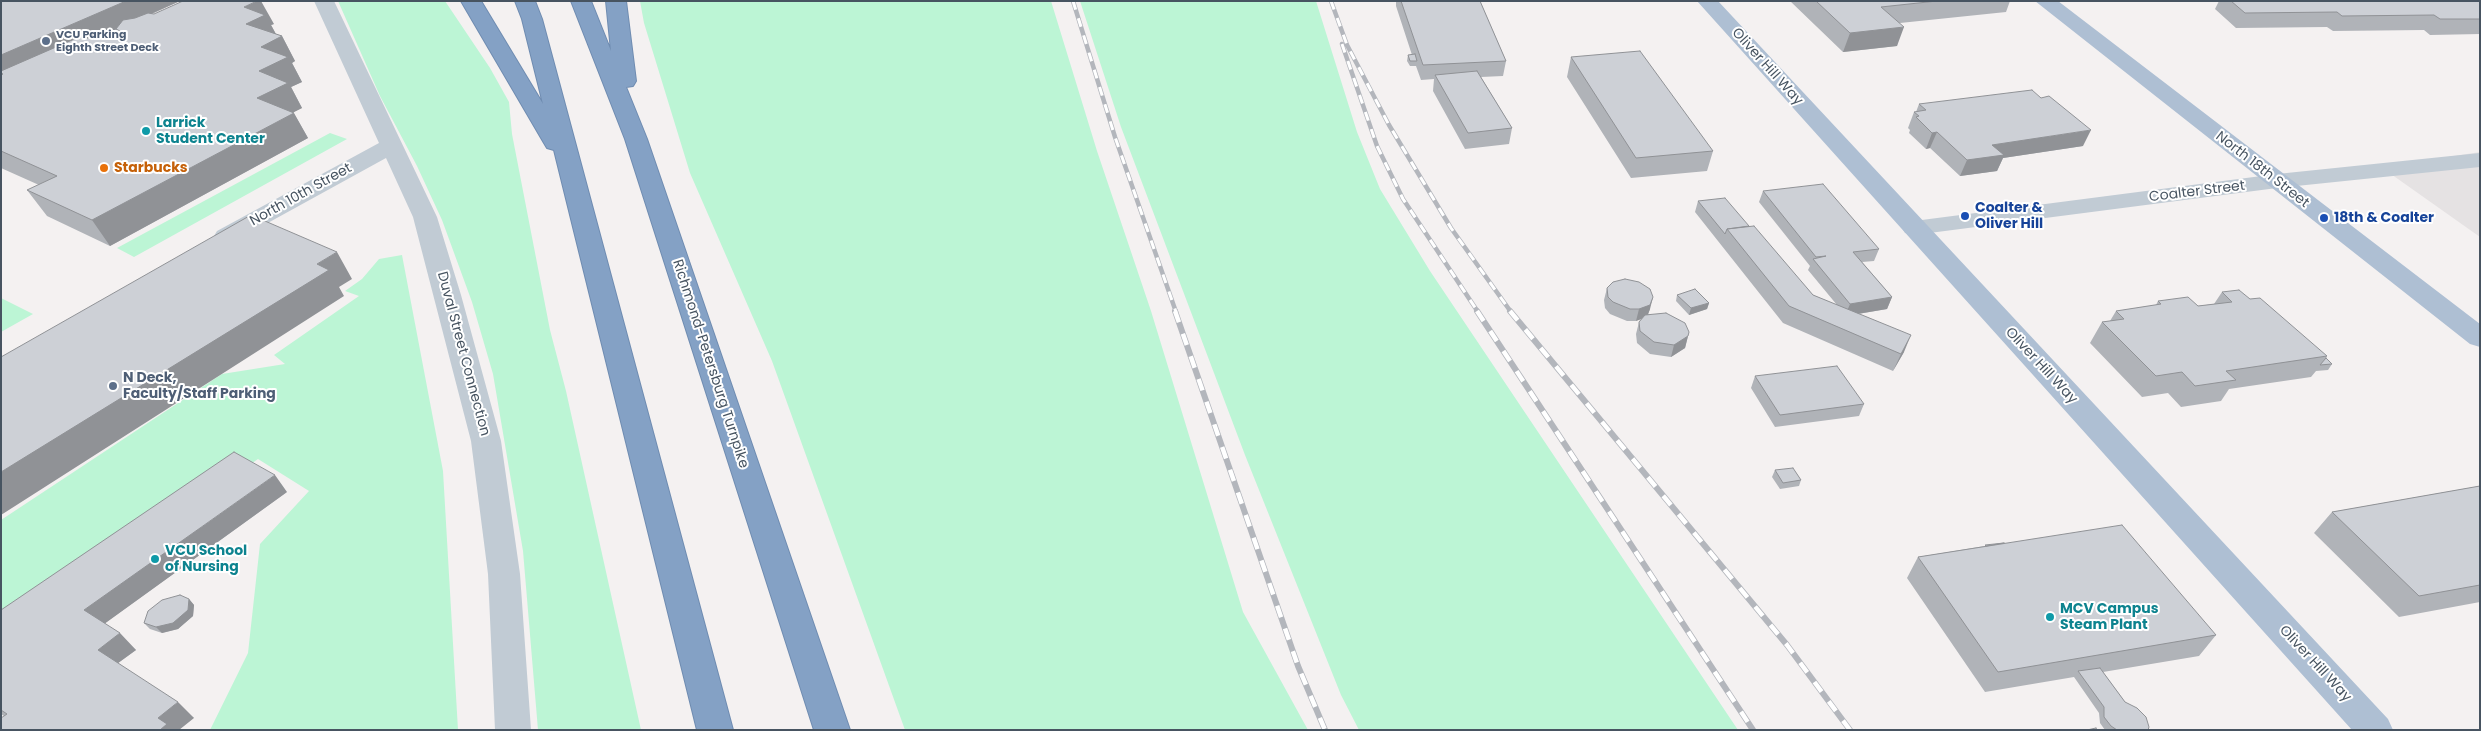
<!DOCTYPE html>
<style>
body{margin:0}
#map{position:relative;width:2481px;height:731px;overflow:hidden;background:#f4f1f1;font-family:Poppins,sans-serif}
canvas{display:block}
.frame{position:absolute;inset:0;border:2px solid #475461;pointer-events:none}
</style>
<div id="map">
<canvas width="2481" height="731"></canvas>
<div class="frame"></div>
</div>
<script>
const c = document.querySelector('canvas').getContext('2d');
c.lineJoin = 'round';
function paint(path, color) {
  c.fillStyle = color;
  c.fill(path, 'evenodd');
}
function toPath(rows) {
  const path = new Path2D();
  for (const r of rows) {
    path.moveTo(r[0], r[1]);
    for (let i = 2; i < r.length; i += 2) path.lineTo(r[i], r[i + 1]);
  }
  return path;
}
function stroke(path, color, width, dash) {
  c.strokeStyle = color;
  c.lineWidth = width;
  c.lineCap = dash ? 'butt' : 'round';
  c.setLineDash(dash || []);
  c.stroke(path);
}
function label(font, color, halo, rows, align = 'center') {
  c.font = font + ' Poppins,sans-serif';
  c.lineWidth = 4;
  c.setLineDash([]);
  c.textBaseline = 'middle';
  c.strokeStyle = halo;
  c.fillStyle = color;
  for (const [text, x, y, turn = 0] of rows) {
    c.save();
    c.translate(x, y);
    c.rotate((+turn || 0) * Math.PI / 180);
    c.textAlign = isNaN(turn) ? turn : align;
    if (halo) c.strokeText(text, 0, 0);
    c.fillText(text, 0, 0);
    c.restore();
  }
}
paint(toPath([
 [2480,152,2480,237,2381,167]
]), '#e5e2e3');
paint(toPath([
 [338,1,445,1,490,68,509,102,512,134,550,330,566,391,641,730,538,730,523,551,493,374,472,302,442,220,417,166,380,96],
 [640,1,1051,1,1097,151,1151,311,1243,612,1308,730,905,730,772,361,690,173,644,23],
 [1080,1,1316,1,1357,132,1380,189,1430,271,1738,730,1359,730,1341,695,1245,455,1121,127],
 [330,133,347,139,134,257,117,248],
 [402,255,443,471,458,730,210,730,248,653,260,544,309,491,258,459,1,639,1,520,222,374,285,364,274,355,359,296,345,291,362,279,379,259],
 [1,298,33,314,1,332]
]), '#bcf5d5');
const highway = toPath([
 [461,1,481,1,543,104,522,19,515,1,535,1,542,19,733,730,697,730,554,150,547,148,544,143,461,1],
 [571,1,591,1,611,51,606,1,626,1,636,81,633,86,626,87,647,139,850,730,814,730,625,139,571,1]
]);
stroke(highway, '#6f8cb1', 2);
paint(toPath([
 [314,1,334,1,437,217,461,295,501,441,520,574,531,730,495,730,488,574,471,441,413,217,386,158,235,241,226,244,217,241,214,236,217,231,379,143,314,1],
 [2480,153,2480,167,2277,188,1914,235,1905,233,1902,228,1905,223,1914,221,2277,174,2480,153]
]), '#c1cbd4');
paint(toPath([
 [1697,1,1718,1,2388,719,2393,730,2352,730,1697,1],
 [2035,1,2058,1,2480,324,2480,347,2470,344,2035,1]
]), '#aebfd3');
paint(highway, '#84a1c5');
const railFar1 = toPath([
 [1073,1,1115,137,1176,312],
 [1331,1,1347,45,1389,125,1451,228,1511,312],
 [1342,44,1377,146,1403,199,1478,312]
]);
const rail = toPath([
 [1175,311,1298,666,1325,730],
 [1477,311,1753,730],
 [1510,311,1787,645,1850,730]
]);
stroke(railFar1, '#b3b6bc', 4.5);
stroke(rail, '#b3b6bc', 6);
stroke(railFar1, '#fff', 3, [9]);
stroke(rail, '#fff', 4.5, [12]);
paint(toPath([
 [1,1,180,1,152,14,274,24,271,25,276,34,282,36,295,61,292,63,302,82,291,87,302,108,293,112,308,138,110,246,47,216,27,190,39,185,1,168],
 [116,30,118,32,103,38,99,37],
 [1396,1,1480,1,1506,61,1503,76,1481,77,1512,128,1509,144,1465,149,1433,91,1434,79,1421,80,1416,66,1410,66,1407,61,1408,55,1412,55,1396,6],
 [1790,1,2010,1,2006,12,1900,23,1897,46,1843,52],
 [2219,1,2480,1,2480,34,2430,35,2424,30,2333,31,2327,27,2236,28,2215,9],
 [1571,57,1713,151,1707,171,1631,178,1567,77],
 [1919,104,2083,146,2003,158,1997,171,1960,176,1930,148,1926,149,1909,133,1910,130,1908,128,1914,112,1916,112],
 [1763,191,1879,249,1874,261,1862,262,1892,297,1887,309,1858,314,1904,352,1893,371,1783,323,1695,212,1698,201,1749,226,1813,295,1837,305,1808,270,1810,266,1759,202],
 [1607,288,1650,309,1648,314,1688,336,1685,348,1671,357,1650,354,1637,343,1636,334,1639,322,1642,318,1636,321,1627,321,1610,314,1605,308,1604,300],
 [2222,292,2250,299,2327,356,2326,358,2332,364,2328,370,2316,371,2311,377,2229,389,2221,401,2181,407,2168,393,2142,397,2090,343,2102,322,2110,321,2116,311,2156,305,2158,301,2198,306,2214,304],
 [1677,295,1709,303,1707,309,1689,315,1676,301],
 [1755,376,1864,404,1859,416,1775,427,1751,388],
 [1775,470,1801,480,1799,486,1780,489,1772,477],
 [2480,486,2480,602,2399,617,2314,533,2332,512],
 [287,492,105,623,136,650,118,663,194,718,4,716,1,714,1,610],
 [1985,545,2216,635,2199,656,2103,672,2125,702,2148,730,2105,730,2100,723,2099,713,2074,677,1985,692,1907,578,1918,557,1985,546],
 [189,599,194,605,193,616,178,629,162,633,150,629,144,623]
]), '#b0b3b8');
paint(toPath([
 [126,1,180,1,6,78,3,74,1,73,1,55],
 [257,1,261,1,274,24,271,25,278,38,282,36,295,61,292,63,302,82,291,87,302,108,271,124,257,98,259,71,246,24,244,7],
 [1904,27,1897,46,1843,52,1850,33],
 [294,113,308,138,110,246,92,220],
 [2091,130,2083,146,2003,158,1997,171,1960,176,1967,160,1992,145],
 [1937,132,1930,148,1926,149,1932,133],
 [337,252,352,279,339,287,344,296,1,515,1,472,317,264],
 [1653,297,1650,309,1647,317,1636,321,1639,309],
 [1892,297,1887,309,1845,316,1850,304],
 [1709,303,1707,309,1689,315,1691,308],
 [1911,335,1904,352,1893,371,1901,354],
 [1688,336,1685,348,1671,357,1674,345],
 [275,475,287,492,100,627,84,610],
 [189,599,194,605,193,616,178,629,162,633,156,627],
 [120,633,136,650,114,666,98,650],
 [178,702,194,718,179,730,160,730,158,718]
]), '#909296');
const building = toPath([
 [1,1,126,1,1,55,1,1],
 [183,1,257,1,244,7,265,15,246,24,282,36,261,47,288,57,259,71,288,83,257,98,294,113,92,220,27,190,57,176,1,151,1,75,3,74,1,73,1,71,79,37,85,39,95,35,103,38,120,31,116,29,123,20,135,18,148,13,154,14,183,1],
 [1401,1,1480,1,1506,61,1423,65,1401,1],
 [1816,1,1937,1,1881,7,1904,27,1850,33,1816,1],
 [2231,1,2480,1,2480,19,2440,19,2434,15,2342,16,2337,12,2245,13,2231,1],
 [1640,51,1713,151,1636,158,1571,57,1640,51],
 [1415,54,1417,61,1410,61,1408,55,1415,54],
 [1477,71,1512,128,1468,133,1435,75,1477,71],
 [2032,90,2041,98,2049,96,2091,130,1992,145,2004,155,1967,160,1937,132,1932,133,1916,117,1919,116,1914,112,1926,110,1919,104,2032,90],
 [1823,184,1879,249,1853,252,1892,297,1850,304,1813,259,1826,256,1816,257,1763,191,1823,184],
 [1725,198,1749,226,1727,229,1725,234,1698,201,1725,198],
 [251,215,337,252,317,264,329,270,1,472,1,357,251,215],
 [1754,226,1813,295,1911,335,1901,354,1789,306,1727,229,1754,226],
 [1625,279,1639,282,1650,289,1653,297,1650,305,1639,309,1630,309,1613,302,1608,297,1607,288,1613,282,1625,279],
 [1695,289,1709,303,1691,308,1677,295,1695,289],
 [2239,290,2250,299,2260,298,2327,356,2226,371,2236,380,2195,386,2182,372,2156,376,2102,322,2124,319,2116,311,2161,304,2158,301,2188,297,2198,306,2232,302,2222,292,2239,290],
 [1666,313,1685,323,1689,332,1688,336,1674,345,1654,342,1640,331,1639,322,1645,315,1666,313],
 [2326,358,2332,364,2320,365,2326,358],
 [1837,366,1864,404,1780,415,1755,376,1837,366],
 [234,452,275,475,84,610,120,633,98,650,178,702,158,718,167,724,160,730,1,730,1,718,7,714,1,710,1,610,234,452],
 [1793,468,1801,480,1783,483,1775,470,1793,468],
 [2480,486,2480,585,2419,596,2332,512,2480,486],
 [2122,525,2216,635,1998,672,1918,557,2122,525],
 [2004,543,1986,546,1985,545,2004,543],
 [180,595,189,599,188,610,173,623,156,627,144,623,148,611,162,600,180,595],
 [2100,668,2125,702,2137,708,2146,717,2149,727,2148,730,2117,730,2111,726,2104,717,2104,707,2078,671,2100,668],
 [2096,728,2097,730,2087,730,2096,728]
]);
paint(building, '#cdd0d6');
stroke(building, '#909296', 1);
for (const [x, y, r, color] of [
 [46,41,5,"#5c6f8a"],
 [146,131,5,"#0f9aa8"],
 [104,168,5,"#e8710a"],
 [1965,216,5,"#1a4fb4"],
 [2324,218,5,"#1a4fb4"],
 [113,386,5,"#5c6f8a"],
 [155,559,5,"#0f9aa8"],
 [2050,617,5,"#0f9aa8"]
]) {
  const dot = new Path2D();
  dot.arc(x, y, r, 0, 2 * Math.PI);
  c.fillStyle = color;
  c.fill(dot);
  stroke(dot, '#fff', 2);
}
label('bold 11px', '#4e5e75', '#fff', [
 ["VCU Parking",56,35],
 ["Eighth Street Deck",56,48]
], 'left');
label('14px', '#475461', '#fff', [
 ["Oliver Hill Way",1767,67,48],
 ["North 18th Street",2262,170,38],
 ["Coalter Street",2197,192,-7],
 ["North 10th Street",301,195,-29],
 ["Duval Street Connection",463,354,75],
 ["Richmond-Petersburg Turnpike",710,364,72],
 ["Oliver Hill Way",2041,366,47],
 ["Oliver Hill Way",2315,664,47]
]);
label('bold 14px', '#0d838f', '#fff', [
 ["Larrick",156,123],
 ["Student Center",156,139],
 ["VCU School",165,551],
 ["of Nursing",165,567],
 ["MCV Campus",2060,609],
 ["Steam Plant",2060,625]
], 'left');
label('bold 14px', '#c56008', '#fff', [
 ["Starbucks",114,168]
], 'left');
label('bold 14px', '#164399', '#fff', [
 ["Coalter &",1975,208],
 ["Oliver Hill",1975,224],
 ["18th & Coalter",2334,218]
], 'left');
label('bold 14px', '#4e5e75', '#fff', [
 ["N Deck,",123,378],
 ["Faculty/Staff Parking",123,394]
], 'left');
</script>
